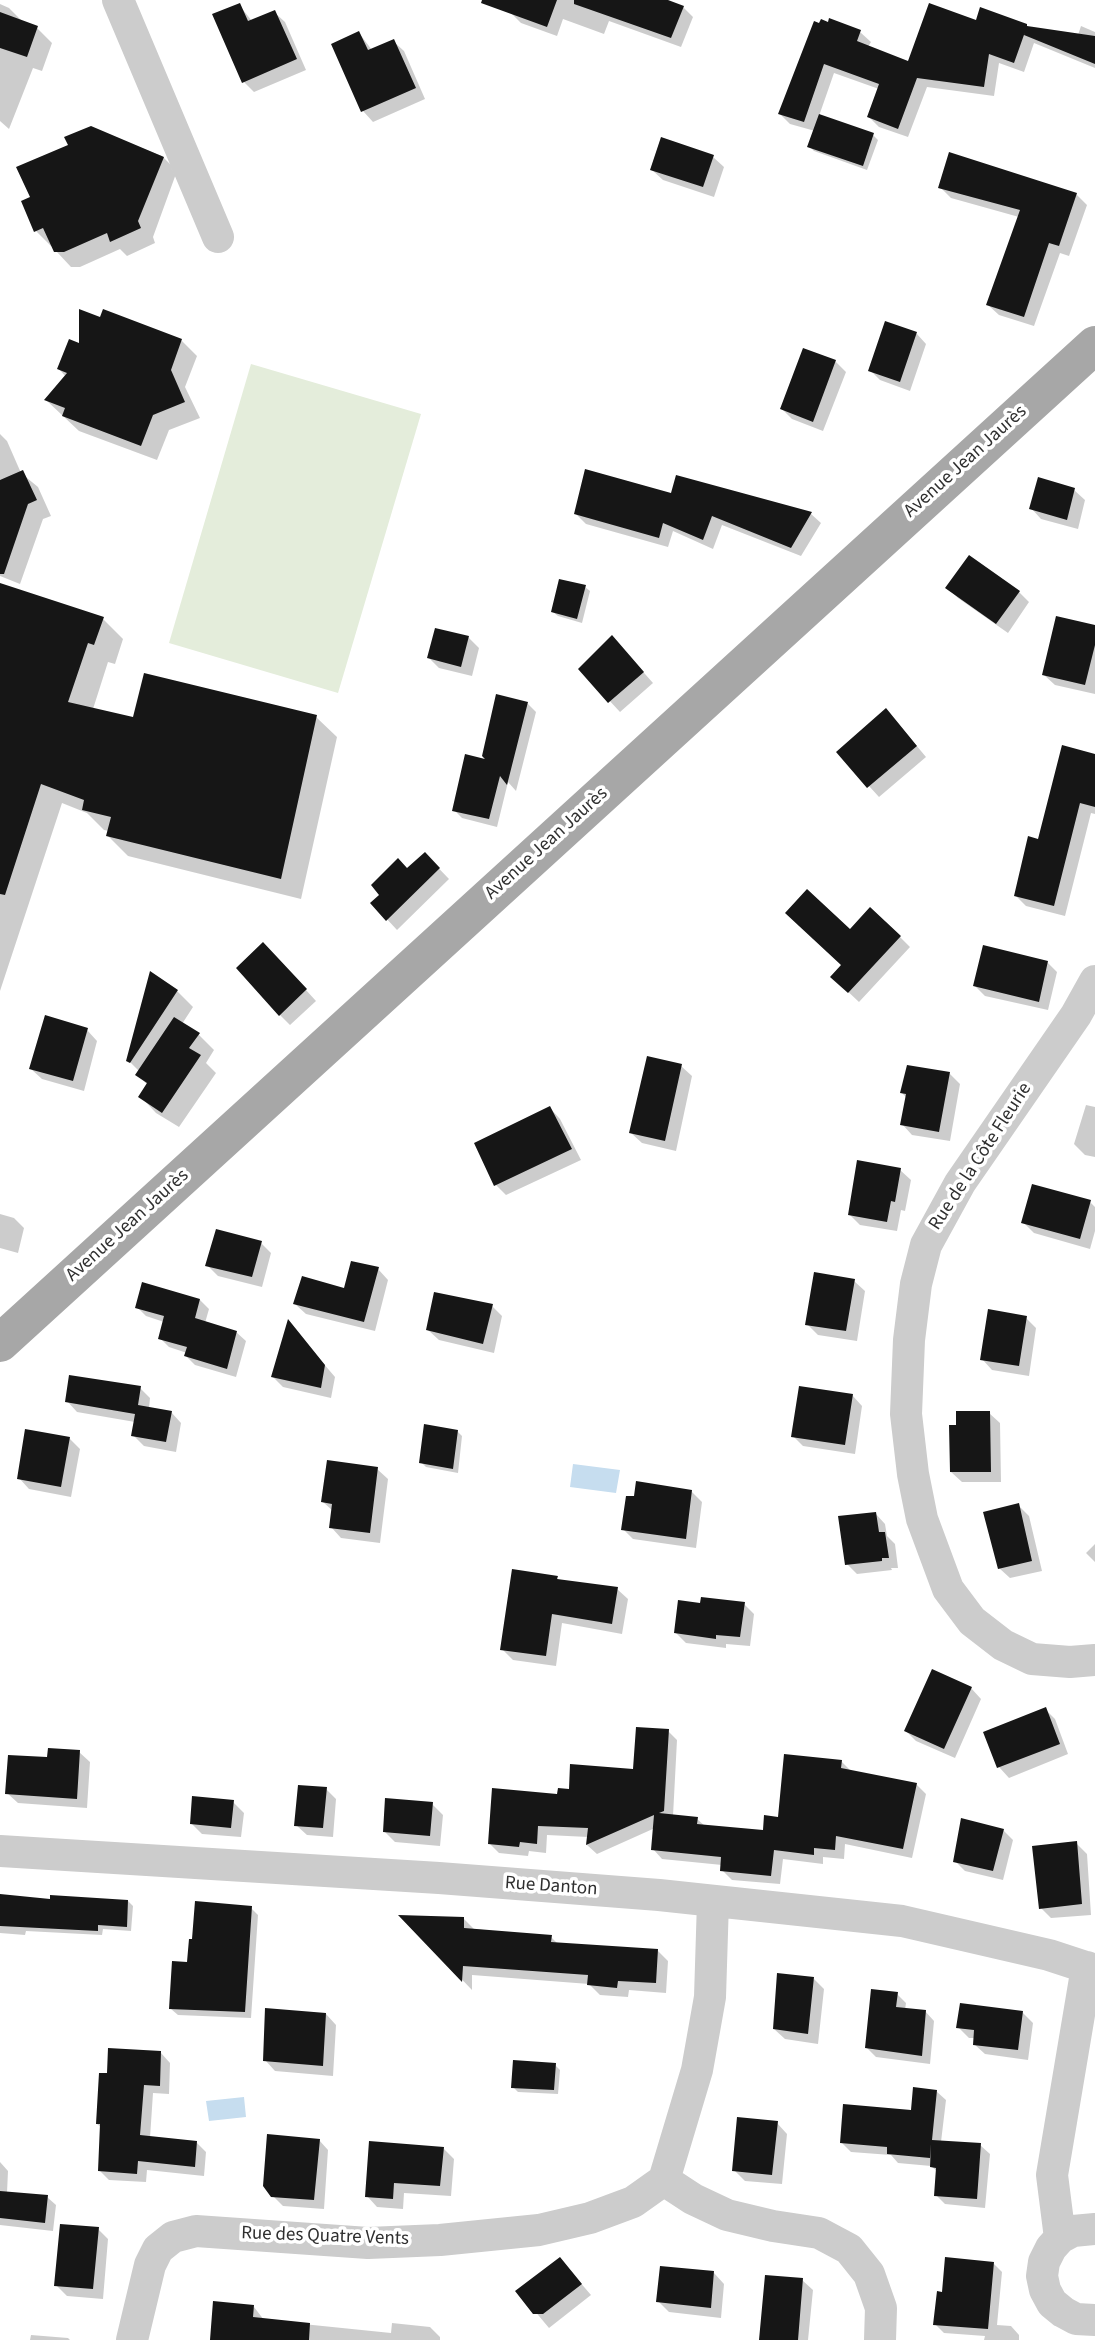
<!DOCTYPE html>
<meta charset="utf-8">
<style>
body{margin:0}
canvas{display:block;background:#fff}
</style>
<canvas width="1095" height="2340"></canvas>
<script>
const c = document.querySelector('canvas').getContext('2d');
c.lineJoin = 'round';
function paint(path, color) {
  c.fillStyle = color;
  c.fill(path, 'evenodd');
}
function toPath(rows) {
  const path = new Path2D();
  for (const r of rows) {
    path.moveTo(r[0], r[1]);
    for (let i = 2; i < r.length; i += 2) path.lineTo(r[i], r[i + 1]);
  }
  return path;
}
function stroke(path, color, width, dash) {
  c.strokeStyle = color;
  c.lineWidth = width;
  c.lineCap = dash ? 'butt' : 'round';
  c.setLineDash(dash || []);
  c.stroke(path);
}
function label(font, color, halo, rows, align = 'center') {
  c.font = font + ' "Source Sans 3",sans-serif';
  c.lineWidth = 7;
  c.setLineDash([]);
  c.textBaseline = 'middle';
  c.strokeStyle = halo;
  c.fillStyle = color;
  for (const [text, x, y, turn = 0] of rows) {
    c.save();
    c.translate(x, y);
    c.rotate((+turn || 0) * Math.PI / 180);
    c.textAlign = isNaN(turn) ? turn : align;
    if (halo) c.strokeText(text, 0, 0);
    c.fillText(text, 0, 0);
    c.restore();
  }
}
paint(toPath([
 [251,364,421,414,338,693,169,643]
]), '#e4eddb');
paint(toPath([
 [573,1464,620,1470,616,1493,570,1487],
 [244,2097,246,2117,209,2121,206,2101]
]), '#c6ddef');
paint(toPath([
 [483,0,666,0,683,7,693,17,681,47,609,21,604,34,563,19,557,36,521,23,511,13],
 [0,4,9,8,24,23,37,28,52,43,42,71,33,68,9,129,0,121],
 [239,5,252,21,274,12,285,22,306,70,254,92,244,82],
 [830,20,860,32,871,42,868,47,909,63,977,22,1078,35,1081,26,1095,32,1095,68,1034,43,1024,72,999,63,994,96,927,87,908,137,879,127,869,117,879,89,834,73,819,116,873,135,878,140,867,170,814,151,809,146,815,131,790,124,780,114],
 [359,33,372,50,393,41,404,51,425,99,373,122,363,111],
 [91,128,162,156,177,171,153,237,155,243,127,256,120,249,80,267,71,267,56,251,53,245,51,246,36,231,32,198],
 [713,157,724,167,714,197,663,180,652,170],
 [940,187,1076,194,1087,205,1069,256,1060,253,1034,326,999,315,988,305,1019,217,951,198],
 [104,311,182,341,197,356,185,387,200,418,169,430,157,460,79,431,46,400,66,377,59,369,81,345,101,319],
 [886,323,917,334,926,344,910,391,880,380,870,370],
 [835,361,846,372,823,431,792,419,782,409],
 [0,434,7,441,21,473,38,487,51,516,43,519,20,584,0,576],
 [677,477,811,514,821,523,801,556,722,525,713,549,673,531,668,547,586,524,576,514,672,495],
 [1074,490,1085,500,1078,529,1041,519,1031,508],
 [0,585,103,619,123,639,115,664,108,662,93,709,135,719,316,717,337,737,301,899,128,856,108,836,109,831,104,830,87,813,62,803,0,991],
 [585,587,590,591,582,623,558,616,553,612],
 [947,587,1019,592,1029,602,1008,633,958,598],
 [1095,626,1095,694,1055,685,1044,675],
 [468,637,479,648,472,676,439,668,429,658],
 [622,648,653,683,620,712,580,669],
 [497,696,528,704,536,712,516,791,508,782,497,827,462,818,454,810,490,762],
 [896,721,926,757,879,797,838,752],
 [1095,755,1095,814,1091,813,1065,916,1026,906,1016,896,1039,841],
 [425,854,449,879,397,930,372,903],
 [850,931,900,937,910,947,859,1002,843,987,843,965],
 [274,955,316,1001,290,1025,280,1015],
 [1047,962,1057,972,1048,1010,985,996,975,986],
 [177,991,193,1007,182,1024,198,1034,214,1050,206,1063,216,1073,179,1127,156,1113,141,1097,148,1085,137,1075,139,1071,128,1060],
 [87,1030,97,1041,84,1091,42,1079,31,1069],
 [681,1066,692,1076,676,1151,642,1143,631,1133],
 [949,1073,960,1084,950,1141,912,1135,902,1124,907,1098,902,1093],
 [1086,1105,1095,1107,1095,1157,1085,1155,1074,1144],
 [550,1108,560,1119,581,1160,506,1195,496,1185],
 [900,1170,911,1180,905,1211,901,1210,897,1231,860,1225,849,1214],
 [1090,1202,1095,1207,1095,1231,1090,1249,1034,1233,1023,1222],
 [0,1214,14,1218,24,1228,18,1253,0,1248],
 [261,1243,271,1253,262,1287,218,1276,207,1265],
 [378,1269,388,1280,375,1331,306,1314,295,1304,345,1290],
 [854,1281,865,1291,857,1341,818,1335,807,1324],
 [200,1300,209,1309,205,1323,236,1332,246,1341,236,1377,195,1365,186,1356,187,1353,169,1347,160,1338,164,1322,146,1316,137,1307],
 [492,1306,502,1316,494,1353,439,1340,428,1330],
 [1026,1318,1036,1328,1029,1376,992,1370,982,1359],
 [289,1323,335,1377,331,1398,283,1387,273,1377],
 [140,1388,150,1398,149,1408,171,1412,181,1423,176,1452,144,1446,133,1435,135,1422,77,1412,67,1401],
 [852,1395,862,1406,855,1454,803,1446,793,1436],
 [989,1413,1000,1423,1001,1482,962,1482,951,1472],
 [457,1431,462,1436,458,1473,426,1467,421,1462],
 [69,1438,80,1449,71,1497,29,1489,19,1478],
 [377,1469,388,1479,380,1543,341,1538,331,1527,333,1511,323,1502],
 [691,1491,702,1502,696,1548,633,1539,623,1529],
 [1018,1505,1029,1516,1042,1571,1010,1578,999,1568],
 [875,1513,885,1524,887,1536,895,1544,898,1568,891,1568,892,1570,857,1574,847,1564],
 [1095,1544,1095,1562,1086,1553],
 [557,1578,560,1581,617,1589,628,1599,622,1634,562,1623,556,1666,513,1660,502,1649],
 [744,1604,754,1614,750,1646,726,1644,726,1648,686,1643,676,1633,702,1605],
 [971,1688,981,1699,955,1758,916,1741,906,1731],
 [1045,1709,1055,1719,1068,1754,1009,1778,999,1767,986,1733],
 [668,1731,677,1740,673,1816,697,1819,705,1826,764,1832,841,1761,851,1771,916,1784,926,1794,912,1858,845,1844,844,1859,823,1857,823,1864,783,1859,780,1884,732,1880,722,1870,722,1865,662,1859,653,1849,655,1828,597,1854,587,1845,588,1837,547,1835,546,1853,529,1851,528,1856,499,1853,490,1844,570,1790,635,1771],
 [79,1752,90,1762,87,1808,18,1803,7,1793,49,1759],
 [326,1789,336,1799,333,1837,307,1835,296,1825],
 [233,1802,244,1813,241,1837,202,1834,191,1823],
 [432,1804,443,1815,440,1846,395,1842,384,1831],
 [1003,1830,1013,1840,1003,1880,965,1871,955,1861],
 [1076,1843,1087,1854,1091,1915,1051,1918,1041,1908],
 [0,1896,52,1901,128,1901,133,1906,131,1931,103,1929,102,1935,26,1931,25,1935,0,1933],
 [251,1908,258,1915,251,2018,178,2015,171,2009,189,1964],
 [402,1917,463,1918,474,1929,551,1937,558,1944,657,1950,668,1961,666,1993,629,1990,628,1997,600,1995,589,1984,472,1975,472,1990],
 [814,1979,824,1989,818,2044,785,2039,774,2029],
 [897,1994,906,2003,905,2010,925,2011,934,2021,930,2064,876,2057,867,2048],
 [1022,2012,1033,2023,1028,2060,985,2054,974,2044,975,2038,969,2038,958,2027],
 [326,2014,336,2025,333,2076,275,2071,265,2060],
 [161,2053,170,2063,169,2094,153,2093,150,2138,197,2143,206,2152,204,2176,147,2170,146,2182,109,2180,99,2170,102,2128,97,2124,108,2075],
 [555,2065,560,2070,558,2094,518,2092,513,2087],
 [936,2091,946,2100,941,2142,980,2145,990,2154,985,2208,945,2204,936,2195,938,2172,931,2166,898,2163,891,2155,851,2152,842,2143,912,2112],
 [777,2123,787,2134,782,2184,745,2181,734,2170],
 [319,2140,328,2150,324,2209,283,2206,272,2195],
 [444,2149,454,2159,451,2196,404,2193,403,2209,377,2207,367,2196],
 [0,2162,8,2171,7,2193,47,2197,56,2205,53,2231,0,2225],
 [98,2229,108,2239,103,2299,67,2296,56,2285],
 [560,2259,591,2295,549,2328,518,2291],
 [994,2264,1002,2272,997,2325,1011,2326,1019,2335,1019,2340,984,2340,985,2336,944,2333,935,2324,944,2293],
 [714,2273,724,2284,721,2318,669,2312,658,2301],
 [802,2280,813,2290,808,2340,762,2340],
 [254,2307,264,2320,391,2333,392,2323,430,2327,440,2337,440,2340,212,2340],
 [31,2335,68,2338,70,2340,30,2340]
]), '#0003');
paint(toPath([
 [482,0,557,0,547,27,481,3],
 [574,0,668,0,684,6,671,38,574,4],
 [240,3,248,21,275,10,297,59,242,83,212,14],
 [929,3,976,20,980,7,1027,24,1027,26,1095,36,1095,64,1024,35,1025,32,1014,63,989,54,984,87,917,78,898,129,867,117,879,84,824,64,804,122,778,114,814,21,819,23,821,19,828,22,829,18,861,30,857,41,908,61],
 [0,12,38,26,27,57,0,48],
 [359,31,368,50,394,39,416,88,361,112,331,44],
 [819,114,874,133,863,166,807,147],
 [91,126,164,157,138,221,141,228,110,242,107,233,64,252,54,252,43,228,34,232,21,201,30,197,16,167,68,145,64,137],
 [661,137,714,155,703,187,650,170],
 [949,152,1077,193,1059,246,1049,243,1024,317,986,305,1020,210,938,188],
 [79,309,100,317,103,309,182,339,171,370,185,402,153,415,141,446,62,416,65,408,44,400,67,373,57,369,69,339,79,343],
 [885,321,917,332,900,382,868,371],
 [803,348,836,360,813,422,780,409],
 [585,469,671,493,676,475,812,512,791,548,712,516,703,540,663,523,659,538,574,514],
 [23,470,37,500,28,504,4,574,0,574,0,480],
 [1038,477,1075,488,1067,520,1029,509],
 [969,555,1020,591,996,624,945,588],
 [559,579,586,585,577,619,551,612],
 [0,583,104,617,94,645,88,643,68,702,133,717,144,673,317,715,281,879,106,836,111,817,82,810,84,800,41,784,5,895,0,894],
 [1056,616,1095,625,1095,645,1085,685,1042,675],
 [435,628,469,636,461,667,427,658],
 [612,635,644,672,608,703,578,669],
 [496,694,528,702,507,785,500,776,489,819,452,811,465,754,485,759,482,756],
 [886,708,917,746,867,788,836,752],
 [1062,745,1095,754,1095,807,1080,803,1054,906,1014,896,1028,836,1038,839],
 [425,852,440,868,386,921,370,903,379,895,371,885,398,858,407,868],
 [807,889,850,929,870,907,901,936,848,993,830,977,841,965,785,913],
 [263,942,307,989,279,1016,236,968],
 [983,945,1048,961,1039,1002,973,986],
 [150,971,178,990,130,1063,126,1061],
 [45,1015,88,1028,73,1081,29,1069],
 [174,1017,200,1033,189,1048,201,1055,162,1113,138,1097,147,1083,135,1075],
 [647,1056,682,1064,665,1141,629,1133],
 [907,1065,950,1072,939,1132,900,1125,906,1094,900,1093],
 [550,1106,572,1149,494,1186,474,1143],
 [857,1160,901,1168,895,1202,891,1201,887,1222,848,1215],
 [1032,1184,1091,1200,1080,1239,1021,1223],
 [216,1229,262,1241,252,1277,205,1266],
 [351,1261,379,1267,364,1322,293,1304,302,1276,344,1288],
 [814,1272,855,1279,846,1331,805,1325],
 [142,1282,200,1299,195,1318,237,1331,227,1369,184,1356,187,1347,158,1339,164,1316,135,1308],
 [434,1292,493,1304,483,1344,426,1330],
 [988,1309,1027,1316,1019,1366,980,1360],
 [288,1319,325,1365,321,1388,271,1377],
 [69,1375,141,1386,138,1405,172,1411,166,1442,131,1436,135,1414,65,1402],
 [799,1386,853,1394,845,1445,791,1437],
 [956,1411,990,1411,991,1472,950,1472,949,1425,956,1425],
 [424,1424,458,1430,453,1469,419,1463],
 [25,1429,70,1437,61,1487,17,1479],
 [327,1460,378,1467,370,1533,329,1528,332,1504,321,1502],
 [636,1481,692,1490,686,1539,621,1530,626,1496,634,1496],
 [1019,1503,1032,1561,998,1569,983,1512],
 [876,1512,879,1532,885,1532,889,1558,882,1558,882,1561,845,1565,838,1516],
 [512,1569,558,1576,557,1579,618,1587,612,1624,552,1614,546,1656,500,1650],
 [701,1597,745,1602,740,1637,716,1635,716,1639,674,1633,678,1600,700,1603],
 [932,1669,972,1687,944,1749,904,1731],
 [1046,1707,1060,1744,997,1768,983,1732],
 [636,1727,669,1729,664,1811,659,1813,698,1817,697,1824,763,1830,764,1815,778,1817,784,1754,842,1760,841,1768,917,1783,903,1849,836,1836,835,1850,814,1848,814,1855,774,1850,771,1876,720,1871,721,1857,651,1850,654,1815,586,1845,588,1828,538,1826,537,1844,520,1842,519,1847,488,1844,492,1788,557,1794,558,1788,569,1789,570,1764,633,1769],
 [48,1748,80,1750,77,1799,5,1794,8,1755,47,1757],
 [298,1785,327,1787,323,1828,294,1826],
 [192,1796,234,1800,231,1828,190,1824],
 [385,1798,433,1802,430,1836,383,1832],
 [961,1818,1004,1829,993,1871,953,1862],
 [1077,1841,1082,1904,1039,1909,1032,1846],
 [0,1894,50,1899,50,1895,128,1900,127,1927,98,1925,98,1931,0,1926],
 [195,1901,252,1906,245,2012,169,2009,172,1961,187,1962,189,1939,192,1939],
 [398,1915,464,1917,464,1928,552,1935,551,1942,658,1949,656,1983,618,1981,617,1988,587,1985,588,1975,463,1966,462,1982],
 [777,1973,814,1977,808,2034,773,2029],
 [871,1989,898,1992,896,2007,926,2010,922,2056,865,2048],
 [960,2003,1023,2011,1018,2050,973,2045,974,2030,956,2028],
 [265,2008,326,2013,323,2066,263,2061],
 [108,2048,161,2051,160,2086,144,2085,140,2135,197,2141,195,2167,138,2161,137,2174,98,2171,100,2124,96,2124,99,2073,107,2073],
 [513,2060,556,2063,554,2090,511,2088],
 [913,2087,937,2090,932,2140,981,2143,977,2199,934,2196,936,2168,930,2167,931,2144,930,2158,887,2154,887,2147,840,2143,843,2104,911,2110],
 [737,2117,778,2121,772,2175,732,2171],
 [267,2134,320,2139,314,2200,271,2197,263,2186],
 [369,2141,444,2147,440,2186,394,2183,393,2199,365,2197],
 [0,2191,48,2195,45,2223,0,2218],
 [60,2224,99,2227,93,2289,54,2286],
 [560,2257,582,2284,543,2314,533,2314,515,2291],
 [945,2257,994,2262,988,2329,933,2325,937,2291,942,2292],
 [660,2266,714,2271,711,2308,656,2302],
 [765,2275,803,2278,798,2340,759,2340],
 [213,2301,254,2305,253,2317,310,2323,309,2340,210,2340]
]), '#161616');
stroke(toPath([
 [118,0,218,237],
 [1095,981,1076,1015,960,1183,926,1245,916,1284,909,1340,906,1414,913,1474,922,1519,948,1589,972,1621,1003,1645,1032,1659,1070,1662,1095,1660],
 [0,1851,439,1878,659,1895,902,1921,1049,1955,1095,1970],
 [664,2180,697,2070,710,1997,713,1901],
 [1095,2229,1073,2231,1060,2238,1051,2248,1044,2262,1042,2276,1045,2290,1052,2303,1063,2312,1076,2319,1095,2320],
 [1060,2238,1052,2175,1087,1967],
 [132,2340,150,2265,158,2249,173,2237,196,2231,368,2243,440,2240,539,2230,590,2218,633,2202,664,2180,693,2199,727,2215,773,2226,819,2233,849,2249,869,2274,881,2308,880,2340]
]), '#ccc', 32);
stroke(toPath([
 [0,1343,1095,345]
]), '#a7a7a7', 38);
label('19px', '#2f2f2f', '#fff', [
 ["Avenue Jean Jaurès",966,462,-42],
 ["Avenue Jean Jaurès",547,844,-42],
 ["Rue de la Côte Fleurie",981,1157,-57],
 ["Avenue Jean Jaurès",128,1226,-42],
 ["Rue Danton",551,1887,4],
 ["Rue des Quatre Vents",325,2237,2]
]);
</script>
